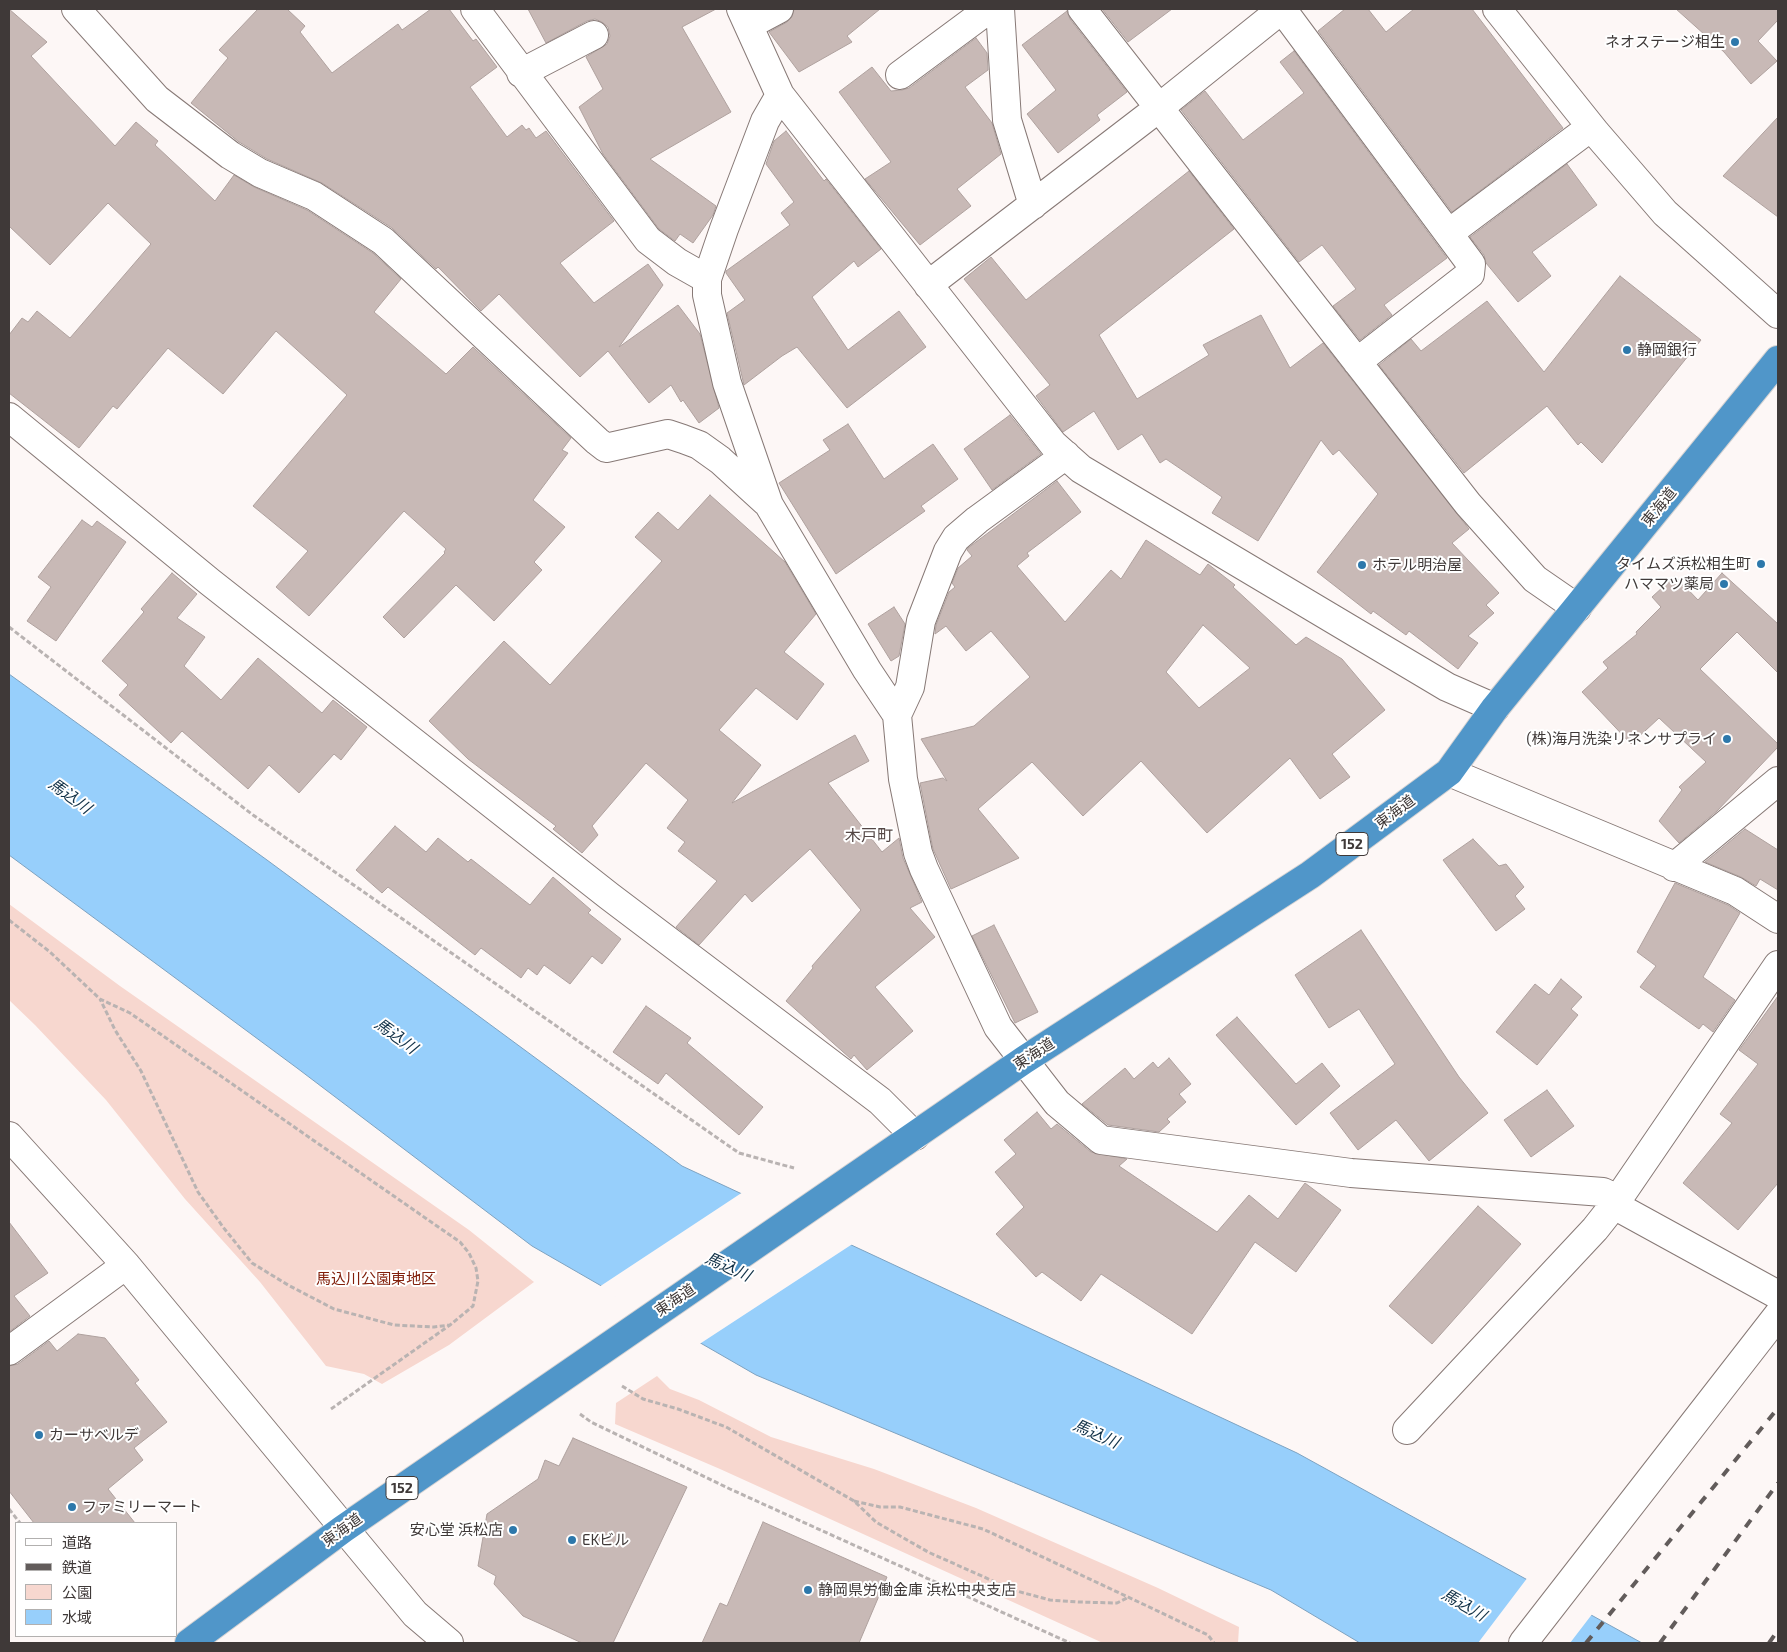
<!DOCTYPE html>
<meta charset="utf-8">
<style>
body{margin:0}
#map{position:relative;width:1787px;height:1652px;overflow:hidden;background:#fdf7f6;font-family:"Exo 2","Noto Sans JP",sans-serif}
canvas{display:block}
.frame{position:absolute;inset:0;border:10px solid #3f3938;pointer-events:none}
.legend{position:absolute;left:15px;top:1522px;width:162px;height:115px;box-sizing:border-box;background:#fff;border:1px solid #b2b0af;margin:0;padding:6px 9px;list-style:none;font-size:15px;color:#3f3938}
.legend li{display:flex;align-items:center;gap:10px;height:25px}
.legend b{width:25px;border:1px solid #b2b0af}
</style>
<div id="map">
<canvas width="1787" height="1652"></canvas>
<div class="frame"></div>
<ul class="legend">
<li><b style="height:6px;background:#fff"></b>道路</li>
<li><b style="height:6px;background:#625c5b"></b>鉄道</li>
<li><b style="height:14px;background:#f7d7cf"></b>公園</li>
<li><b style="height:14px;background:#97cffb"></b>水域</li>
</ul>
</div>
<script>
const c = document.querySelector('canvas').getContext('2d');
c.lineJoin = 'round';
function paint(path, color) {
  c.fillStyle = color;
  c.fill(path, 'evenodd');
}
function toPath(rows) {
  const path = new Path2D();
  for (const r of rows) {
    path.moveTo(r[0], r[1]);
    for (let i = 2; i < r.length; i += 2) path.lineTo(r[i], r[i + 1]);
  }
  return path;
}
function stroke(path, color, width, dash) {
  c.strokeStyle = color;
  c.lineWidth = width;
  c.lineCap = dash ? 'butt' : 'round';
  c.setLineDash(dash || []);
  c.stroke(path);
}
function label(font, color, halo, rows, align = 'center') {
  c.font = font + ' "Exo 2","Noto Sans JP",sans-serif';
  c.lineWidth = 4;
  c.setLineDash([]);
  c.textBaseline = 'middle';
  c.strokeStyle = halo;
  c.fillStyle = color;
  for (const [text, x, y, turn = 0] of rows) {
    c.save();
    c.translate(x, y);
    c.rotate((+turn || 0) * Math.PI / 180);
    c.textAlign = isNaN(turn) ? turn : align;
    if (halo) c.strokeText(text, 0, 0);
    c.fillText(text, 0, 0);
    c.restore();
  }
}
paint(toPath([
 [9,904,120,986,469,1230,534,1282,449,1345,382,1384,364,1374,326,1366,260,1282,185,1199,106,1100,35,1025,9,1000],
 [657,1376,670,1389,699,1400,771,1437,874,1469,976,1508,1158,1588,1239,1627,1238,1643,1103,1643,720,1469,615,1424,616,1403]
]), '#f7d7cf');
const water = toPath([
 [9,674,267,860,682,1166,1297,1453,1642,1643,1360,1643,1271,1590,756,1375,532,1246,297,1068,9,855,9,674]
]);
paint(water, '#97cffb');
stroke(water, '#7da2c0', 1);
paint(toPath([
 [743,1192,854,1243,698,1345,599,1287],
 [1528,1577,1593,1613,1570,1643,1478,1643]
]), '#fdf7f6');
const building = toPath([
 [9,9,47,42,31,56,115,146,136,122,158,141,155,145,215,201,234,175,254,187,307,210,373,253,401,279,374,312,446,374,473,347,571,438,562,450,568,453,533,500,565,527,534,562,542,570,494,621,456,585,404,638,383,617,445,553,444,552,446,549,404,511,309,616,276,587,308,551,253,506,347,395,276,331,223,394,168,348,117,409,113,406,79,448,9,393,9,335,22,318,28,322,37,311,70,338,151,244,108,203,50,265,9,226,9,9],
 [258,9,287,9,305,26,300,32,332,73,398,24,402,30,431,9,449,9,473,41,476,39,497,67,470,87,507,137,522,125,526,130,529,128,536,138,546,131,614,221,560,263,594,303,648,264,663,285,619,347,678,305,700,334,719,408,699,423,683,400,681,402,671,385,649,403,608,351,580,377,499,294,481,311,438,267,436,269,392,228,322,183,267,159,239,142,191,103,228,58,219,50,258,9],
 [528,9,716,9,682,27,731,112,650,159,716,206,713,215,693,243,680,234,675,241,659,229,603,154,579,107,603,89,586,57,607,44,610,36,608,27,602,22,595,19,587,21,546,43,528,9],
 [794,9,880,9,847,36,852,42,799,72,769,32,787,22,792,17,794,9],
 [1102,9,1172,9,1128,42,1102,9],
 [1345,9,1368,9,1386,32,1414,9,1472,9,1563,128,1452,212,1318,31,1345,9],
 [1676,9,1778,9,1778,20,1758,41,1777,61,1751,84,1724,52,1676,9],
 [1067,11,1070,19,1127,92,1097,115,1100,120,1058,153,1027,114,1056,90,1022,45,1067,11],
 [976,38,987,53,988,70,965,87,992,123,1001,154,957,189,971,206,920,245,865,179,891,162,839,92,872,67,891,91,902,90,909,88,976,38],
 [1294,51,1447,258,1384,305,1392,315,1360,340,1333,306,1356,289,1322,245,1299,262,1181,110,1205,91,1243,140,1304,93,1280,62,1294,51],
 [1778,117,1778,217,1723,176,1778,117],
 [786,131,824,181,826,179,881,249,858,267,854,261,812,297,848,350,899,311,926,347,847,408,797,347,782,356,744,385,727,313,745,300,726,273,726,271,790,225,781,213,794,202,766,164,774,141,786,131],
 [1567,164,1597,205,1532,252,1551,276,1518,302,1486,263,1484,255,1470,237,1567,164],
 [1189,171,1234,229,1099,335,1137,399,1209,355,1203,345,1261,315,1290,368,1323,343,1469,529,1452,543,1499,593,1486,605,1494,613,1468,636,1478,643,1458,669,1409,631,1406,635,1373,611,1371,614,1317,572,1378,494,1339,450,1333,455,1321,440,1258,541,1212,513,1222,497,1166,459,1160,463,1142,434,1118,450,1094,411,1063,432,1036,396,1050,385,964,279,991,257,1026,300,1189,171],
 [1620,276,1701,340,1602,463,1581,442,1578,445,1547,406,1464,473,1379,365,1411,339,1421,351,1487,301,1544,372,1620,276],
 [1010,415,1041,454,992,490,964,449,1010,415],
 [848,424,884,479,933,444,958,479,921,506,925,511,836,574,779,483,830,450,823,440,848,424],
 [1057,481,1081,512,1027,553,1029,556,1017,566,1065,622,1111,570,1121,579,1146,540,1200,575,1208,564,1235,585,1233,587,1296,645,1306,637,1342,659,1385,710,1332,754,1350,777,1320,799,1290,758,1207,833,1141,761,1083,816,1032,762,978,809,1019,858,951,889,933,849,920,783,943,778,947,781,921,739,974,726,1030,677,991,631,966,651,946,626,935,634,936,625,949,592,955,587,952,583,958,568,972,556,967,550,968,548,1057,481],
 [1203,625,1250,668,1199,708,1166,672,1203,625],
 [710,495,785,562,816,614,784,652,824,684,797,720,756,688,719,730,761,765,732,803,855,735,869,761,828,783,882,852,899,838,903,858,922,902,910,908,935,937,875,987,913,1031,867,1070,854,1055,851,1059,786,1001,813,968,812,966,861,910,810,849,752,902,745,894,699,945,676,927,717,881,678,851,685,842,667,828,688,800,646,763,592,826,598,835,582,853,553,829,556,826,468,759,429,721,504,641,550,685,662,561,635,537,658,512,678,530,710,495],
 [82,520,92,527,97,521,126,542,56,641,27,621,51,587,38,577,82,520],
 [172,573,197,594,177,618,205,637,184,666,221,700,258,658,322,713,333,700,367,727,341,760,334,754,299,793,269,765,248,789,182,731,171,743,119,695,128,685,102,661,144,612,141,609,172,573],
 [1722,573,1778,624,1778,673,1737,632,1700,669,1778,744,1778,747,1717,811,1679,843,1659,821,1682,790,1679,787,1706,762,1659,718,1631,744,1582,692,1608,668,1603,662,1637,634,1636,632,1661,607,1652,597,1675,576,1698,600,1722,573],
 [894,607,905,624,899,656,891,661,868,624,894,607],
 [395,826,426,852,438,838,468,862,471,859,530,905,553,877,591,910,588,913,621,939,602,964,592,956,570,984,544,965,537,975,528,968,521,978,481,948,475,955,388,887,382,893,356,870,395,826],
 [1745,829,1778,850,1778,890,1760,879,1756,886,1741,877,1705,862,1745,829],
 [1473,839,1499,866,1506,864,1524,887,1515,896,1525,909,1496,931,1443,860,1473,839],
 [1675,883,1728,905,1740,913,1703,977,1735,1000,1713,1032,1703,1024,1699,1029,1640,987,1656,966,1637,952,1675,883],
 [994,925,1038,1012,1015,1023,972,936,994,925],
 [1361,930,1459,1077,1488,1113,1429,1161,1396,1120,1358,1150,1330,1113,1395,1064,1359,1009,1329,1028,1295,975,1361,930],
 [1561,979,1582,997,1571,1009,1578,1015,1537,1065,1496,1032,1535,984,1549,995,1561,979],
 [1778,996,1778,1183,1738,1230,1683,1183,1732,1123,1720,1114,1758,1064,1739,1050,1778,996],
 [646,1006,691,1038,687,1043,763,1107,739,1135,666,1073,658,1084,613,1052,646,1006],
 [1237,1017,1296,1084,1322,1063,1340,1086,1296,1125,1216,1035,1237,1017],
 [1169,1058,1191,1084,1179,1094,1186,1102,1167,1119,1170,1122,1159,1132,1108,1125,1082,1104,1125,1068,1134,1079,1153,1062,1158,1068,1169,1058],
 [1547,1090,1574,1126,1531,1157,1504,1120,1547,1090],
 [1037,1112,1051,1129,1057,1124,1091,1152,1127,1159,1119,1166,1217,1232,1249,1195,1278,1219,1305,1183,1341,1210,1296,1272,1255,1242,1192,1334,1101,1274,1081,1301,1042,1272,1036,1277,996,1234,1024,1207,995,1172,1016,1154,1004,1140,1037,1112],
 [1478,1206,1521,1244,1432,1344,1389,1306,1478,1206],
 [9,1222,48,1273,14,1296,30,1316,9,1332,9,1222],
 [78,1334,105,1338,139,1380,135,1383,167,1422,134,1448,143,1460,108,1489,135,1523,34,1523,9,1491,9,1366,18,1364,49,1341,57,1351,78,1334],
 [573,1438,687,1487,613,1643,582,1643,523,1616,494,1584,496,1576,478,1566,487,1514,538,1479,545,1460,559,1466,573,1438],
 [763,1522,887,1577,859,1643,702,1643,720,1603,727,1606,763,1522]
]);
paint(building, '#c8b9b6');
stroke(building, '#afa19e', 1);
const minor = toPath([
 [76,9,157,99,230,155,260,173,314,196,383,241,597,441,606,448,668,434,683,439,699,445,720,460,766,502],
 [475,9,648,240,677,262,707,279,707,295,727,383,769,505,867,670,897,715,903,779,918,853,924,869,998,1027,1057,1103,1101,1140,1351,1173,1603,1192,1618,1199],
 [741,9,780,95,1053,444,1081,469,1447,687,1495,708],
 [1000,9,1007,120,1033,205],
 [1082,9,1468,504,1535,579,1577,608],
 [1497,9,1596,133,1665,213,1778,314],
 [749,25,779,9],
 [521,73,594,35],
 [900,75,989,9],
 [1449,233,1591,127],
 [707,279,724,229,765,121,780,95],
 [928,285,1160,107,1282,9,1471,264,1470,274,1357,362],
 [9,417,210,582,609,896,880,1101,915,1136],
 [897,715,910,687,921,621,948,551,956,538,977,520,1066,455],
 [1449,772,1735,891,1778,919],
 [1674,867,1778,781],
 [9,1136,126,1265,415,1614,449,1643],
 [1614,1205,1778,1295],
 [9,1351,126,1265],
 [1407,1430,1595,1229,1614,1205,1778,965],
 [1523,1643,1778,1315]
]);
const highway = toPath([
 [189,1643,343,1529,1024,1060,1310,875,1449,772,1495,708,1778,360]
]);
stroke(minor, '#877976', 30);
stroke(highway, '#d5d3d3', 30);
stroke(toPath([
 [9,627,253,815,739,1153,794,1168],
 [9,920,50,952,100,999,130,1013,460,1242,469,1253,476,1268,478,1281,473,1306,450,1325,434,1327,394,1325,334,1309,288,1285,252,1263,223,1227,198,1192,141,1071,115,1030,100,999],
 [622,1386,643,1399,678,1409,726,1427,854,1501,876,1522,928,1552,1013,1590,1050,1600,1078,1602,1117,1603,1129,1597],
 [331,1409,450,1325],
 [580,1414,591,1422,730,1489,1070,1643],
 [854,1501,880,1507,900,1507,983,1529,1145,1605,1208,1635,1214,1643],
 [9,1509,20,1523]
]), '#b9b3b2', 3, [5, 2.5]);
stroke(minor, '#fff', 28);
stroke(highway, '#5096c9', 28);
stroke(toPath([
 [1586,1643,1778,1408],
 [1660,1643,1778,1483],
 [1769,1643,1778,1630]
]), '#625c5b', 4, [9, 9]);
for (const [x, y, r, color] of [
 [1735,42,5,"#2d78ab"],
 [1627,350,5,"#2d78ab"],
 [1761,564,5,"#2d78ab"],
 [1362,565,5,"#2d78ab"],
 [1724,584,5,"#2d78ab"],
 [1727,739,5,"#2d78ab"],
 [39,1435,5,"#2d78ab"],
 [72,1507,5,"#2d78ab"],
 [513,1530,5,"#2d78ab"],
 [572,1540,5,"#2d78ab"],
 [808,1590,5,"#2d78ab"]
]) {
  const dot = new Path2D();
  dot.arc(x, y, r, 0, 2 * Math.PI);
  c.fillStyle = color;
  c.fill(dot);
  stroke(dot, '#fff', 2);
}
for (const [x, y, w] of [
 [1352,844,32],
 [402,1488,32]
]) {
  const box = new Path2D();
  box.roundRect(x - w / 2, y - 11.5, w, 23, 4);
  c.fillStyle = '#fff';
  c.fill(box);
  stroke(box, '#3f3938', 1);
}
label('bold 14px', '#3f3938', null, [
 ["152",1352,844],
 ["152",402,1488]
]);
label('15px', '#3f3938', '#fff', [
 ["ネオステージ相生",1725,42,"right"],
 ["静岡銀行",1637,350],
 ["タイムズ浜松相生町",1751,564,"right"],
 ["ホテル明治屋",1372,565],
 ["ハママツ薬局",1714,584,"right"],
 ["(株)海月洗染リネンサプライ",1717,739,"right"],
 ["カーサベルデ",49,1435],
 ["ファミリーマート",82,1507],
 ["安心堂 浜松店",503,1530,"right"],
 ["EKビル",582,1540],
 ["静岡県労働金庫 浜松中央支店",818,1590]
], 'left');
label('15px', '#3f3938', '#fff', [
 ["東海道",1659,507,-51],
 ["東海道",1395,812,-37],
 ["東海道",1034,1054,-33],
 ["東海道",675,1300,-34],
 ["東海道",342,1530,-36]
]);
label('15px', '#82200c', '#fff', [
 ["馬込川公園東地区",376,1279]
]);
label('italic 16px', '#113147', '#fff', [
 ["馬込川",70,796,36],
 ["馬込川",396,1036,36],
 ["馬込川",728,1267,24],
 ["馬込川",1096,1434,24],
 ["馬込川",1464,1605,30]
]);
label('16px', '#544745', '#fff', [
 ["木戸町",869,836]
]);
</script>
